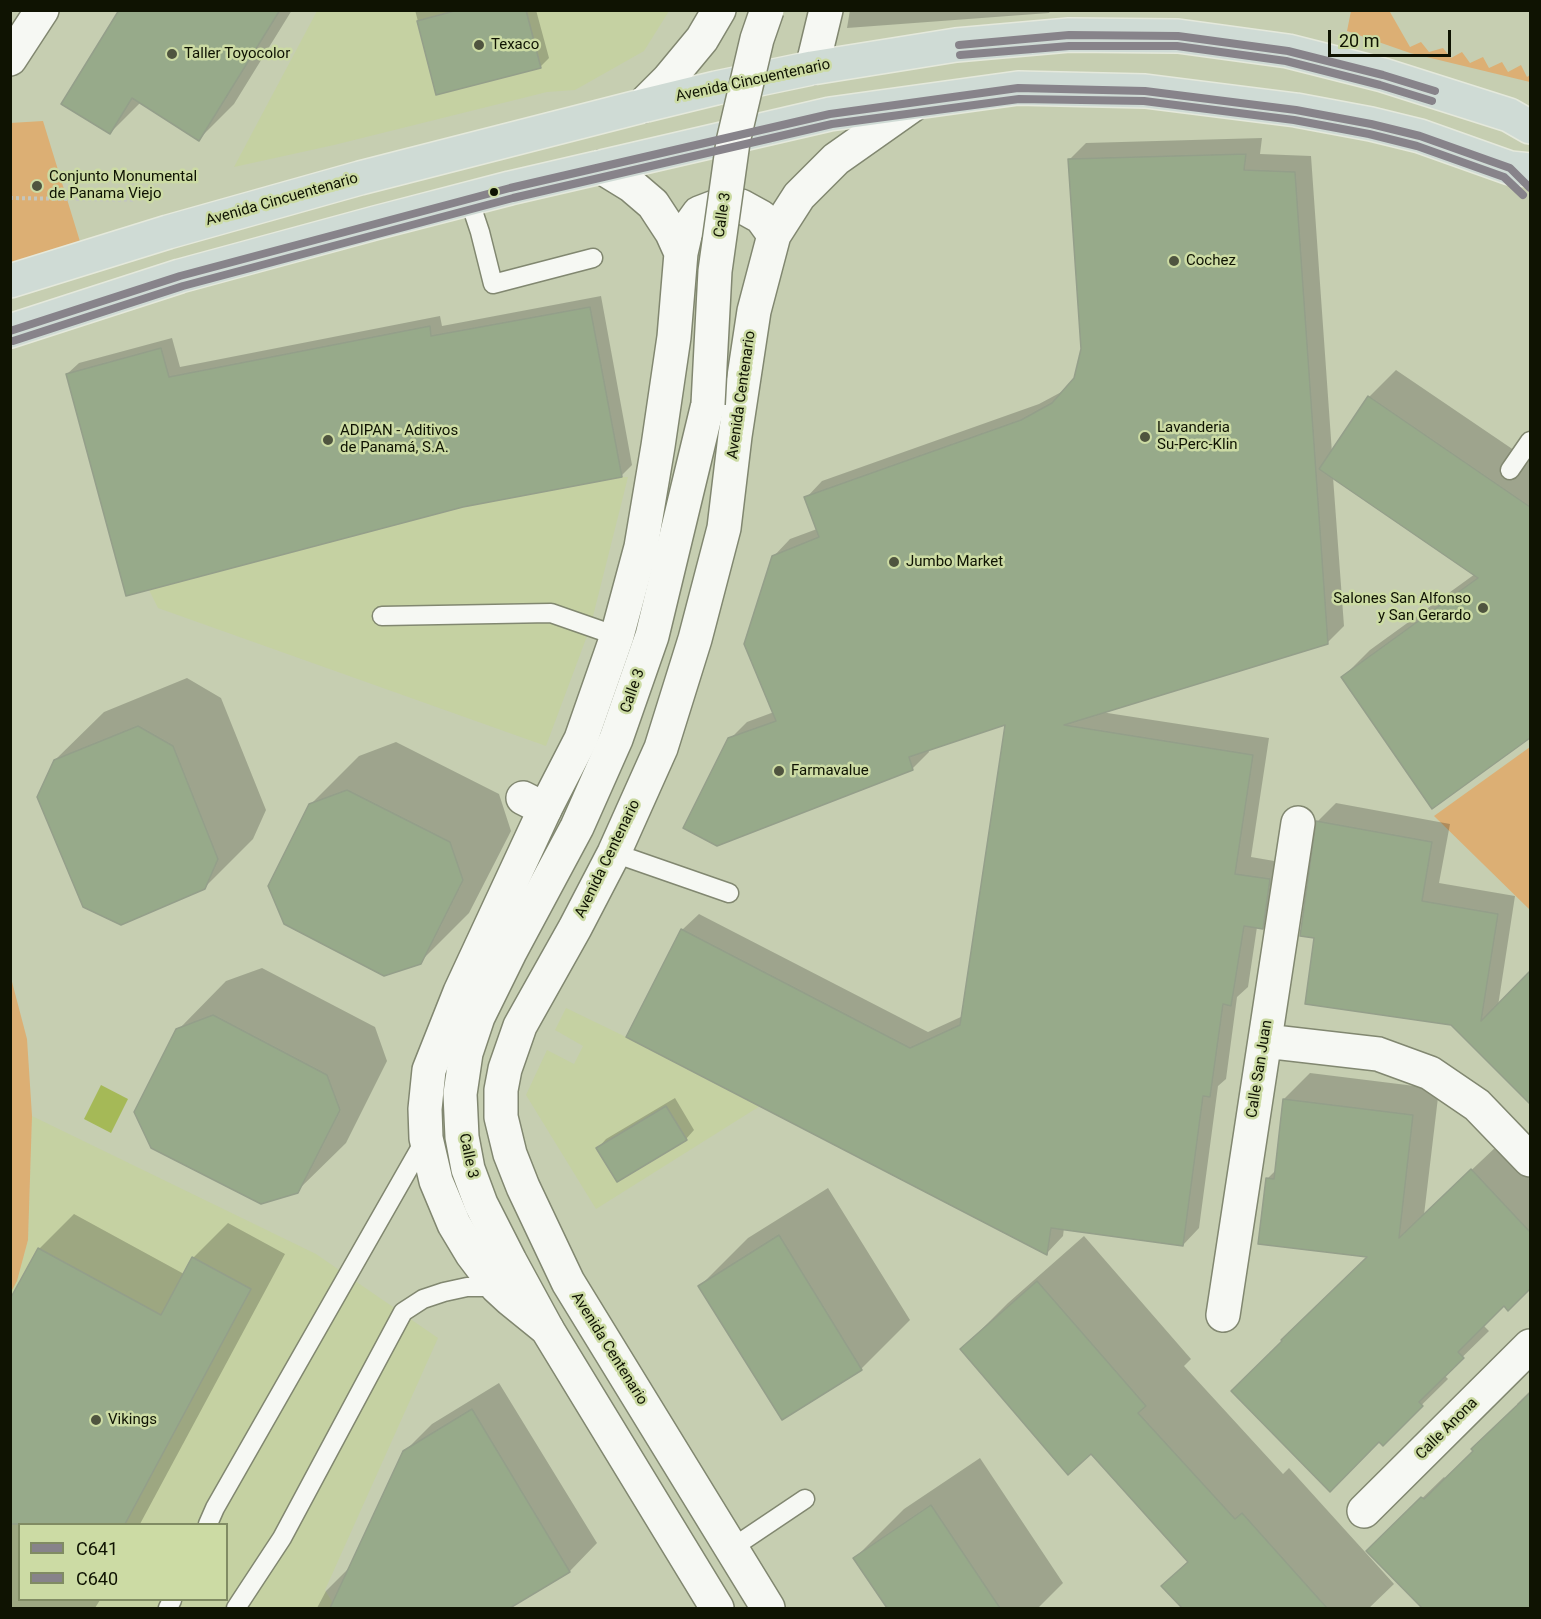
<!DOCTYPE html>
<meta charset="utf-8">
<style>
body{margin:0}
#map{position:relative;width:1541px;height:1619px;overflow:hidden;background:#c6ceb1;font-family:Roboto,sans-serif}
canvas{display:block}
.frame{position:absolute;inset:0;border:12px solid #0f1302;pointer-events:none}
.legend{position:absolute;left:18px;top:1523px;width:210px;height:78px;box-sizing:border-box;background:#ccdba4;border:2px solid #808b63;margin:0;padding:8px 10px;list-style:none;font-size:18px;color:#0f1302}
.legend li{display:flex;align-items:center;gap:12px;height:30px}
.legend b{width:30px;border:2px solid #808b63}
.scale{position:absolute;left:1328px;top:30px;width:123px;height:27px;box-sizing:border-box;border:3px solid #0f1302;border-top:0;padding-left:8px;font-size:18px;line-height:21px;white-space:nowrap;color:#0f1302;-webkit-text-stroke:4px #ccdba4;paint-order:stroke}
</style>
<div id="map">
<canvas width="1541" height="1619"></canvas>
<div class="frame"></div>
<ul class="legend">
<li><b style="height:8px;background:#87838a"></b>C641</li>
<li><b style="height:8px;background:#87838a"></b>C640</li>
</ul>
<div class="scale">20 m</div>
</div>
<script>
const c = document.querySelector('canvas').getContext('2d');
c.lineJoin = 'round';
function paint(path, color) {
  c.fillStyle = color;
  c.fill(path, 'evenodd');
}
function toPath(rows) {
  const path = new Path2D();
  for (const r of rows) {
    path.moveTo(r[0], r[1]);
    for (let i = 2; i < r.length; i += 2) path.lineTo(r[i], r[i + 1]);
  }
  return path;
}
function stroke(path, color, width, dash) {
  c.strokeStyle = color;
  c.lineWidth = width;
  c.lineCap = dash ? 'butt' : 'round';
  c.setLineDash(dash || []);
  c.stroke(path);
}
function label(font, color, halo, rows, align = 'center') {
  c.font = font + ' Roboto,sans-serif';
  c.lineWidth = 5;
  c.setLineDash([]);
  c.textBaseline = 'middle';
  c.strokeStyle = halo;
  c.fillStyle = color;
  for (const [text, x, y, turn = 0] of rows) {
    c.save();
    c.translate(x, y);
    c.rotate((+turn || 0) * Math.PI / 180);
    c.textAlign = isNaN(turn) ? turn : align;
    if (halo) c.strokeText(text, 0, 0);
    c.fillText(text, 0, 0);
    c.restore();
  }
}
paint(toPath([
 [317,11,669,11,644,51,575,90,547,92,334,145,234,167],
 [622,477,628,477,590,628,546,746,158,608,149,590,463,507],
 [566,1008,626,1037,760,1106,596,1209,526,1095,547,1050,574,1064,583,1046,555,1030],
 [32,1116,316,1254,438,1338,325,1590,336,1608,11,1608,10,1292,17,1281,28,1240],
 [20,1524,226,1524,226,1600,20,1600]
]), '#c5d1a2');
paint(toPath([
 [1351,11,1385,10,1390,12,1410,47,1421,42,1429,52,1443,48,1451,58,1462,52,1470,63,1483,57,1489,68,1502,62,1508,72,1521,65,1527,77,1530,75,1530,82,1410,53,1347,31],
 [43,121,82,248,11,265,10,123],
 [1530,747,1530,910,1434,816],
 [11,978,27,1039,32,1116,28,1240,17,1281,11,1292]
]), '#dcaf74');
paint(toPath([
 [101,1085,128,1099,111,1133,84,1119]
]), '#a5b957');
paint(toPath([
 [120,10,292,10,234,104,199,139,141,102,110,133],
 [415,10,536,10,549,58,540,67,437,93],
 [850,10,1051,10,1049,13,847,28],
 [1262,138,1260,154,1311,156,1332,453,1369,397,1396,370,1530,461,1530,736,1432,807,1343,677,1370,650,1475,574,1333,477,1344,626,1327,643,1101,712,1269,738,1251,857,1286,863,1279,911,1262,928,1257,927,1248,987,1237,997,1226,1079,1218,1086,1199,1228,1183,1245,1064,1228,1063,1236,1047,1253,682,930,699,914,928,1032,963,1016,1007,723,928,749,929,752,912,769,730,739,747,722,774,712,773,557,790,539,817,529,806,498,822,481,1039,404,1067,389,1075,379,1082,350,1069,160,1086,143],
 [601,296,632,465,621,476,462,505,67,374,79,363,172,338,180,367,440,316,442,326],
 [187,678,221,698,266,810,253,839,204,888,55,760,104,712],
 [396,742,499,794,511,831,469,913,420,962,310,805,359,756],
 [1336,803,1450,824,1439,883,1515,896,1498,1006,1530,973,1530,1102,1452,1024,1315,937,1317,822],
 [262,968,375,1027,387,1061,346,1143,297,1191,178,1030,226,981],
 [1310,1073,1439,1089,1424,1215,1498,1145,1530,1179,1530,1287,1508,1308,1504,1304,1483,1325,1489,1331,1444,1375,1448,1379,1383,1443,1370,1256,1267,1179,1276,1170,1284,1099],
 [675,1098,694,1130,686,1139,598,1148,606,1139],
 [828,1188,910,1320,861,1369,782,1418,700,1286,748,1238],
 [74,1214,184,1274,193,1258,228,1223,285,1254,140,1524,20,1524,20,1600,100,1600,95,1608,10,1608,10,1302,39,1249],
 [1084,1236,1191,1359,1184,1366,1283,1474,1289,1468,1394,1584,1369,1608,1184,1608,1164,1586,1189,1560,1091,1452,962,1349,1008,1303],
 [499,1383,597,1543,570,1571,507,1608,317,1608,326,1591,352,1565,404,1452,432,1424],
 [1530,1391,1530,1608,1442,1608,1481,1565,1368,1551,1444,1477,1446,1479,1518,1406,1517,1404],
 [980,1458,1063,1583,1038,1608,889,1608,855,1558,904,1509]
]), '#0003');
const building = toPath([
 [119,10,280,10,199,141,132,98,110,134,61,104,119,10],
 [458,10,526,10,541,68,436,95,417,21,458,10],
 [1246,154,1244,170,1295,172,1328,644,1064,725,1253,755,1235,874,1270,879,1263,929,1244,926,1231,1006,1223,1004,1210,1097,1203,1096,1183,1246,1051,1228,1047,1255,626,1037,681,929,910,1048,960,1025,1005,725,909,757,913,770,717,846,683,828,728,738,776,721,744,644,772,556,819,537,804,497,1021,420,1052,403,1074,378,1081,349,1068,159,1246,154],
 [590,307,622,477,463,507,126,596,66,374,161,348,169,377,430,326,431,336,590,307],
 [1368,396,1530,507,1530,738,1432,809,1341,677,1478,578,1319,469,1368,396],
 [138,726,173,746,218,859,205,889,121,925,83,907,37,797,54,760,138,726],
 [347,790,450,842,463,880,421,964,384,976,284,924,268,886,309,804,347,790],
 [1316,821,1432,842,1422,901,1498,914,1481,1021,1530,971,1530,1104,1451,1025,1305,1004,1314,938,1300,936,1316,821],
 [213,1015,327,1075,340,1110,298,1193,261,1204,151,1148,134,1112,176,1029,213,1015],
 [1283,1099,1413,1115,1399,1238,1471,1169,1530,1232,1530,1289,1508,1311,1504,1306,1458,1352,1464,1358,1419,1402,1423,1406,1383,1446,1379,1442,1330,1492,1231,1391,1282,1341,1281,1340,1367,1257,1258,1244,1266,1178,1274,1179,1283,1099],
 [666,1106,687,1140,617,1182,596,1148,666,1106],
 [779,1235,862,1370,782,1420,698,1286,779,1235],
 [38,1248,161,1315,192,1257,251,1289,125,1524,10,1524,10,1299,38,1248],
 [1037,1281,1146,1406,1138,1413,1235,1519,1242,1513,1327,1608,1182,1608,1161,1586,1188,1562,1091,1454,1068,1475,960,1349,1037,1281],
 [1530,1393,1530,1608,1422,1608,1366,1551,1421,1497,1424,1499,1473,1451,1471,1449,1530,1393],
 [472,1409,570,1572,510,1608,330,1608,403,1451,472,1409],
 [931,1505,1000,1608,887,1608,853,1558,931,1505]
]);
paint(building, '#97aa8a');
stroke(building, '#949f8a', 1.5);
const lane = toPath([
 [469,199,480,232,493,284,593,258],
 [1510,470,1530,441],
 [382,616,551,613,617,636],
 [614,853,729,893],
 [208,1524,215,1508,426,1138],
 [732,1548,805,1499],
 [168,1608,172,1600],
 [236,1608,282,1538,403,1312,423,1299,444,1292,467,1287,497,1287]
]);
const street = toPath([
 [10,59,42,10],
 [812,68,826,10],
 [642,106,668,80,702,39,719,10],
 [523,798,545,809],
 [1265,1041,1378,1054,1430,1073,1477,1105,1530,1160],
 [1223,1315,1298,823],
 [547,1329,510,1261,481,1204,468,1169,462,1137,460,1094,466,1053,478,1017,510,952,577,827,616,739,652,636,708,404],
 [1364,1511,1530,1346]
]);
const secondary = toPath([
 [601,167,632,186,653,204,672,233,681,253,674,337,658,446,641,547,617,636,581,739,545,809,460,992,429,1070,425,1109,426,1138,436,1181,454,1224,472,1254,497,1287,510,1299,547,1329,717,1608],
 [681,253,686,231,699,213,720,205,741,206,761,217,774,235],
 [768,1608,568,1282,523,1187,510,1154,501,1117,501,1090,505,1069,520,1026,575,928,614,853,661,748,695,639,724,528,735,436,754,311,774,235,799,196,836,159,914,104]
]);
const primary = toPath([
 [10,281,168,232,360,178,642,106,716,88,812,68,956,45,1069,35,1178,36,1288,51,1383,75,1509,115,1530,127],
 [10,331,180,276,375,223,510,188,830,114,1018,88,1145,91,1296,110,1371,124,1420,136,1510,168,1530,170]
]);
stroke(lane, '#818770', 21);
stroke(street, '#818770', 36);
stroke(secondary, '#818770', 36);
stroke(primary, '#e5e9dc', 36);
stroke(toPath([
 [10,198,136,200]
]), '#c3c6be', 4, [3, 3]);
stroke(lane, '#f6f8f3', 18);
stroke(street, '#f6f8f3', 33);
stroke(secondary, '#f6f8f3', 33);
stroke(primary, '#cfdbd5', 33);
const streetBridge = toPath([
 [708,404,715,271,733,142,757,39,767,10]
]);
stroke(streetBridge, '#818770', 36, []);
stroke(streetBridge, '#f6f8f3', 33);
stroke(toPath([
 [959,45,1069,35,1178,36,1288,51,1383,75,1435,91],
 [10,331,180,276,510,188,830,114,1018,88,1145,91,1296,110,1371,124,1420,136,1510,168,1530,188]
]), '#87838a', 8);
stroke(toPath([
 [960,55,1069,46,1177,46,1286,61,1380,85,1432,101],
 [13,341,183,286,513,198,832,124,1019,99,1144,101,1294,120,1369,134,1417,146,1504,177,1523,195]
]), '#87838a', 8);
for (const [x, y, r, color] of [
 [479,45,6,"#4f543f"],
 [172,54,6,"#4f543f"],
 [37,186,6,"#4f543f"],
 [494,192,5,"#0f1302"],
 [1174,261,6,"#4f543f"],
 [1145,437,6,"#4f543f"],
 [328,440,6,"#4f543f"],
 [894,562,6,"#4f543f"],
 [1483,608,6,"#4f543f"],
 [779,771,6,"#4f543f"],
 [96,1420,6,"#4f543f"]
]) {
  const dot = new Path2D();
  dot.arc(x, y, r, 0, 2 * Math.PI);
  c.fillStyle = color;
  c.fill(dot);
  stroke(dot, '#ccdba4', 2);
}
label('15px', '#0f1302', '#ccdba4', [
 ["Texaco",491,45],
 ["Taller Toyocolor",184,54],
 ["Conjunto Monumental",49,177],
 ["de Panama Viejo",49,194],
 ["Cochez",1186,261],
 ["Lavanderia",1157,428],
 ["Su-Perc-Klin",1157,445],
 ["ADIPAN - Aditivos",340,431],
 ["de Panamá, S.A.",340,448],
 ["Jumbo Market",906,562],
 ["Salones San Alfonso",1471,599,"right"],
 ["y San Gerardo",1471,616,"right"],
 ["Farmavalue",791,771],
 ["Vikings",108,1420]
], 'left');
label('15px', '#0f1302', '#ccdba4', [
 ["Avenida Cincuentenario",753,81,-12],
 ["Avenida Cincuentenario",282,200,-16],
 ["Calle 3",723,215,-82],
 ["Avenida Centenario",742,395,-82],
 ["Calle 3",633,691,-71],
 ["Avenida Centenario",608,859,-64],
 ["Calle San Juan",1260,1069,-81],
 ["Calle 3",468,1156,78],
 ["Avenida Centenario",609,1349,58],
 ["Calle Anona",1447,1429,-45]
]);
</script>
